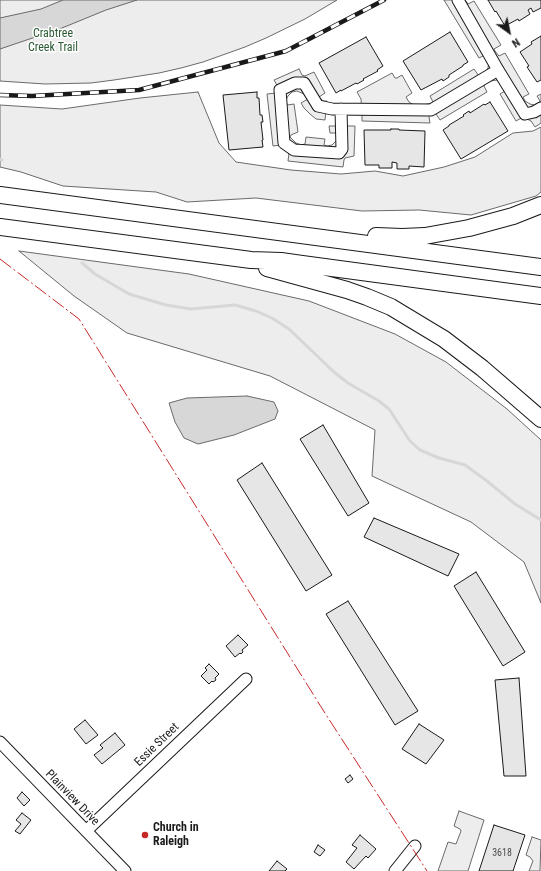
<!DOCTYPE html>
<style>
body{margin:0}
#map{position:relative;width:541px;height:871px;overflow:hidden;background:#fff;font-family:"Roboto Condensed",sans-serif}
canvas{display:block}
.north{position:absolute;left:489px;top:12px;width:40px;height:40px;-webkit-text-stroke:3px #fff;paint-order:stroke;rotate:147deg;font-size:11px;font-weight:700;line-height:16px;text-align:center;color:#1a1a1a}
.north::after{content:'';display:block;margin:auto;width:14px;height:18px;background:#1a1a1a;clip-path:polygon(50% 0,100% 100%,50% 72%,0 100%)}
</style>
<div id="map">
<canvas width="541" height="871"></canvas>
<div class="north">N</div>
</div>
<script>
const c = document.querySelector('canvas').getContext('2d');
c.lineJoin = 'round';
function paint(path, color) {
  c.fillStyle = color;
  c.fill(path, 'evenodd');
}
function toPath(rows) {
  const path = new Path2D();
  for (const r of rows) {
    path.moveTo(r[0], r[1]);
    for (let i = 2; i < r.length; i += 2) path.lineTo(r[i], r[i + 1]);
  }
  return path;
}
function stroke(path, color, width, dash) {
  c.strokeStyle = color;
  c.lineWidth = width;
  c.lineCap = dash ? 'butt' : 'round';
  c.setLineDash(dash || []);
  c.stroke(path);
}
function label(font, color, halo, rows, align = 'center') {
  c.font = font + ' "Roboto Condensed",sans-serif';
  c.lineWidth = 3;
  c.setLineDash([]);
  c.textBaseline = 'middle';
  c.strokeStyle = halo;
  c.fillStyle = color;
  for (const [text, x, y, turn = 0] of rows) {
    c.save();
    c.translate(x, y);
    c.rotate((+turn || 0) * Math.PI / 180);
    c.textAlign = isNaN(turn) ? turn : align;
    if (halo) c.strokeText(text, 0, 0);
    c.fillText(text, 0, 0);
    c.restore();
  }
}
const built = toPath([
 [0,0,337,0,305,19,266,38,245,47,203,62,181,68,159,73,114,80,91,83,45,84,0,81,0,0],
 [444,0,465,0,468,4,474,1,501,45,494,49,495,51,499,56,505,53,529,94,523,97,525,101,530,104,534,105,539,103,540,101,537,96,541,94,541,123,535,127,531,121,523,117,516,121,500,94,505,91,503,83,497,80,491,81,485,84,484,86,487,92,440,120,436,114,434,113,430,115,429,117,430,123,362,121,362,113,361,99,357,92,392,73,395,78,397,78,402,75,412,93,406,97,409,102,414,105,423,105,432,103,433,102,430,96,474,69,479,76,486,71,488,68,489,61,485,55,479,58,444,0],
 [299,69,302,75,305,76,314,72,325,93,319,97,322,100,324,101,327,101,325,120,316,119,310,114,304,108,301,103,308,99,304,94,297,91,292,92,288,96,286,100,287,105,294,104,298,132,291,135,290,137,296,143,301,145,305,144,306,137,325,139,324,145,327,146,332,145,337,140,337,133,330,133,329,126,355,126,354,156,345,158,344,160,343,167,288,161,289,153,281,145,273,146,267,94,276,93,278,87,274,80,299,69],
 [198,92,219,143,236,162,291,170,341,174,375,171,403,176,444,167,475,157,513,133,533,131,541,127,541,192,536,196,471,215,419,210,362,211,256,198,187,202,156,192,63,186,21,172,0,167,0,105,62,109,140,98,198,92],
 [19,251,189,274,309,301,395,334,446,362,507,409,541,440,541,603,524,562,471,522,372,476,375,430,270,376,127,333,74,296,19,251],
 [459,811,484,820,468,871,438,871,448,842,456,844,461,831,460,829,454,826,459,811],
 [532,837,541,840,540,871,529,871,533,861,530,857,526,855,532,837]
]);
paint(built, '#ededed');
stroke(built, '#6a6a6a', 1);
const water = toPath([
 [63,0,137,0,106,10,62,28,0,49,0,18,41,9,63,0],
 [247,396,274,402,278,411,275,419,234,435,198,444,184,438,175,422,169,403,187,398,247,396]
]);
paint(water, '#d7d7d7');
stroke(water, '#6a6a6a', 1);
stroke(toPath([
 [0,159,2,160],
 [82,263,95,274,129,294,166,305,191,309,235,305,256,311,272,318,289,329,335,373,348,383,379,401,389,409,410,441,420,450,439,458,465,465,487,481,515,504,541,520]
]), '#d7d7d7', 3);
const building = toPath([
 [488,0,541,0,541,8,533,12,531,8,528,10,530,14,519,21,518,19,505,26,496,11,495,12,488,0],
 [450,32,468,62,463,65,463,66,449,75,449,77,443,81,442,79,421,90,403,61,450,32],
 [541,36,541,80,537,82,527,67,529,66,520,52,532,44,531,42,541,36],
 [366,37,383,66,377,70,378,71,363,79,364,80,357,84,356,83,341,91,341,90,336,93,319,63,366,37],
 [257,92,257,98,259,98,260,115,262,115,263,122,261,122,263,140,262,140,263,147,229,150,223,95,257,92],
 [490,102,508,131,461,159,443,130,449,126,449,125,464,116,463,115,469,111,470,113,484,104,485,105,490,102],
 [391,129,399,129,399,130,425,131,424,167,409,166,409,169,397,169,397,163,392,162,392,168,379,168,379,165,365,165,364,130,391,130,391,129],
 [323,425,369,503,348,516,300,439,323,425],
 [262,463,332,575,306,591,237,480,262,463],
 [374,518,459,554,448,576,364,537,374,518],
 [476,572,525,652,503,666,454,586,476,572],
 [348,601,418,711,395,725,326,614,348,601],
 [238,635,248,645,242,650,243,652,241,654,240,653,235,657,226,646,238,635],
 [209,664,219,674,215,678,216,680,213,682,212,681,209,684,201,676,207,670,205,668,209,664],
 [519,678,526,776,504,776,495,680,519,678],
 [85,720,98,735,86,744,74,729,85,720],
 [419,724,444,740,426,764,402,749,419,724],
 [115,733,125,745,102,764,94,755,103,748,100,745,115,733],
 [350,775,353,779,348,783,345,779,350,775],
 [22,792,30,800,24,806,17,798,22,792],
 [22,813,31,820,20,834,15,831,21,824,16,820,22,813],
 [494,825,525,835,513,871,479,871,494,825],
 [360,835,376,849,368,858,366,856,354,869,346,862,357,848,352,845,360,835],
 [318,845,325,850,320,856,314,852,318,845],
 [277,861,287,869,285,871,269,871,277,861]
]);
paint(building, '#e6e6e6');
stroke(building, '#1a1a1a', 1);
const minor = toPath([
 [458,0,498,70,525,114,534,112,541,108],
 [341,109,342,149,339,153,294,150,284,143,280,90,295,83,304,83,318,106,332,109,431,110,498,70],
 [0,742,125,871],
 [86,831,246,679],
 [395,871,415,846]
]);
const highway = toPath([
 [0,195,541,267],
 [0,227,251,260,281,261,302,264,541,296],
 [376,236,402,237,425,236,469,228,513,216,541,205],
 [267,268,347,290,367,297,391,307,444,339,482,368,541,419]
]);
stroke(minor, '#1a1a1a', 13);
stroke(highway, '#1a1a1a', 18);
stroke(minor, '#fff', 11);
stroke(highway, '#fff', 16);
const rail = toPath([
 [0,95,32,96,139,90,286,51,384,0]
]);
stroke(rail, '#1a1a1a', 4.5);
stroke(rail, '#fff', 3, [9]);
stroke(toPath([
 [0,259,79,319,323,710,427,871]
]), '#c62828', 1, [14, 3, 2, 3]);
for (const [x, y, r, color] of [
 [145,835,4,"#c62828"]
]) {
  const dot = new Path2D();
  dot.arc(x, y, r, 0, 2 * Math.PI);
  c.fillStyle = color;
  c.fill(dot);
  stroke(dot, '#fff', 1.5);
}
label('10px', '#4d4d4d', null, [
 ["3618",502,853]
]);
label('12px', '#2b5a34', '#fff', [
 ["Crabtree",53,34],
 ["Creek Trail",53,48]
]);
label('12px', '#1a1a1a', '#fff', [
 ["Essie Street",157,745,-44],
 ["Plainview Drive",72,798,46]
]);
label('bold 12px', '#1a1a1a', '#fff', [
 ["Church in",153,828],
 ["Raleigh",153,842]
], 'left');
</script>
